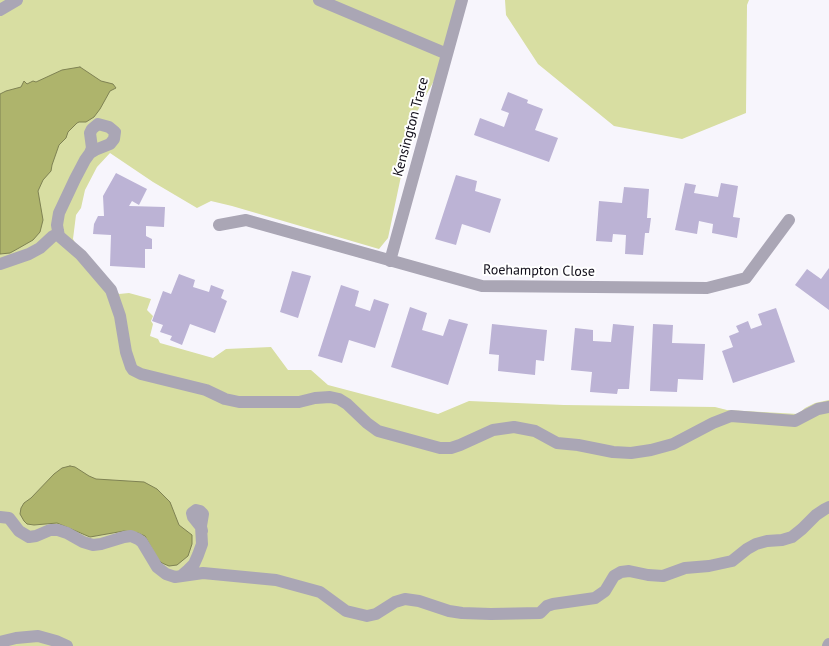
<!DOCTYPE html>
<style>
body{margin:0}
canvas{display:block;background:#f7f5fc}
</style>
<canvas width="829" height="646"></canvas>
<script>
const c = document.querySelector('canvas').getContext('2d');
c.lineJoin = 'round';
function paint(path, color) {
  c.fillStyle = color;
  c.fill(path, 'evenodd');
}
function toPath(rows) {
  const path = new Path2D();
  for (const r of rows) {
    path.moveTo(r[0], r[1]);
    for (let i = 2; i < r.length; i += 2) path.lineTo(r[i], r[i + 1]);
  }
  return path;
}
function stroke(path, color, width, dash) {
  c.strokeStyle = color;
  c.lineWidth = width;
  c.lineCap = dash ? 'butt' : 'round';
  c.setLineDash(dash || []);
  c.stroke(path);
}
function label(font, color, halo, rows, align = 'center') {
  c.font = font + ' "PT Sans",sans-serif';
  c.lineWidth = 4;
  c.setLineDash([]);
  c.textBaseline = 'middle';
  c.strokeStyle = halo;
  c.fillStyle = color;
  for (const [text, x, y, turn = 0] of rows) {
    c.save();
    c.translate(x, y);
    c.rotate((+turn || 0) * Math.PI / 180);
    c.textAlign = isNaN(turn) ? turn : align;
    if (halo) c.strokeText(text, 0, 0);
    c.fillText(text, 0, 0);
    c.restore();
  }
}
paint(toPath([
 [0,0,457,0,435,79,413,119,388,238,379,249,232,206,211,201,197,208,153,182,110,153,97,167,85,190,81,208,76,215,73,239,78,248,119,294,129,293,151,299,147,310,153,316,151,321,153,324,150,336,158,339,160,343,213,358,226,349,271,347,288,370,311,370,328,385,438,414,469,401,564,405,715,407,727,410,798,414,805,408,815,403,829,400,829,646,0,646],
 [505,0,749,0,747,5,746,113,682,139,614,126,538,64,506,15]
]), '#d8dea2');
const water = toPath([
 [80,67,101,81,113,84,116,88,110,91,100,109,94,117,86,122,79,122,77,123,68,132,66,138,59,145,52,165,51,171,43,180,38,191,43,220,40,232,33,240,19,248,10,253,0,254,0,94,6,91,21,87,24,81,27,84,33,81,36,82,62,70,80,67],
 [70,466,75,467,89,476,96,479,144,482,157,489,170,502,179,525,192,535,192,544,188,556,177,565,169,566,162,563,157,558,145,536,138,533,124,531,90,537,57,523,34,525,27,524,24,521,20,514,21,508,24,503,31,498,54,474,62,468,70,466]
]);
paint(water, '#aeb46c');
stroke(water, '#7f8253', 1);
paint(toPath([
 [508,92,528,100,527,103,543,109,535,130,558,138,549,162,474,135,480,118,504,127,509,113,501,110],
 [116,173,147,189,139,205,132,201,129,206,165,207,164,227,146,226,146,236,152,239,152,249,145,249,145,268,110,266,111,235,93,234,94,224,98,216,104,216,103,196],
 [456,175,477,181,475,191,501,199,490,233,462,224,456,245,435,239],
 [685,183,696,185,694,193,718,197,721,183,738,186,733,217,740,218,737,238,712,233,713,224,699,221,697,234,675,230],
 [624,187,649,189,647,218,651,218,649,233,645,233,643,255,625,254,626,235,613,234,612,242,596,241,599,201,622,203],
 [829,268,829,310,795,285,807,269,821,279],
 [292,271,311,276,298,318,280,312],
 [179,274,195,280,193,287,209,292,211,285,224,290,221,298,227,301,215,333,190,324,182,345,170,340,172,336,160,332,163,325,152,321,163,291,171,294],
 [341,285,359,291,355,306,370,311,374,299,389,304,375,348,349,340,342,363,318,356],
 [410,307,427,313,422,330,443,336,449,319,468,324,448,385,391,367],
 [776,308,795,362,733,383,722,351,733,347,729,336,739,332,736,326,748,321,751,329,762,325,758,314],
 [492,324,547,330,544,361,536,360,535,375,498,371,499,355,489,354],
 [613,324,634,326,629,389,618,389,617,394,590,392,592,372,571,370,575,328,593,330,593,341,611,342],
 [653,324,673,325,672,343,705,344,703,380,678,379,677,392,650,391]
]), '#bcb3d5');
stroke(toPath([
 [319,0,447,54],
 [0,10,17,0],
 [90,153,92,148,90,133,92,129,98,124,109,127,115,132,114,139,110,144,95,150,90,153,85,160,75,179,59,213,57,225,58,231,59,236,81,255,111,290,120,316,126,352,131,367,133,370,141,374,206,390,225,399,239,402,299,402,315,398,330,397,339,399,347,404,367,423,378,431,440,448,451,448,460,445,493,430,514,427,535,431,557,443,578,445,613,452,631,453,651,450,673,444,713,423,731,416,795,421,818,409,829,407],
 [219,225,246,220,482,286,707,288,746,278,789,220],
 [390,261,462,0],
 [0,264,29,254,40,248,53,236,55,235,59,236],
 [0,517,9,518,19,531,29,537,36,536,50,530,58,530,67,533,83,542,93,545,101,544,124,537,131,536,138,539,142,542,157,567,166,574,175,577,203,573,276,580,320,592,346,611,367,616,376,614,395,602,405,599,419,601,449,611,462,613,491,614,540,613,547,606,553,604,595,598,605,591,614,576,621,572,629,571,648,575,663,576,685,568,709,566,732,561,747,549,756,544,767,541,782,540,792,537,802,529,816,515,825,509,829,507],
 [181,576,188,570,194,564,198,555,202,544,201,526,203,514,200,511,196,510,192,513,193,517,201,527,202,531],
 [0,642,16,638,38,636,56,641,67,646],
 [828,646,829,644]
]), '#aaa6b5', 12);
label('14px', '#100d19', '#fff', [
 ["Kensington Trace",411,127,-75],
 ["Roehampton Close",539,271,1]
]);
</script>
